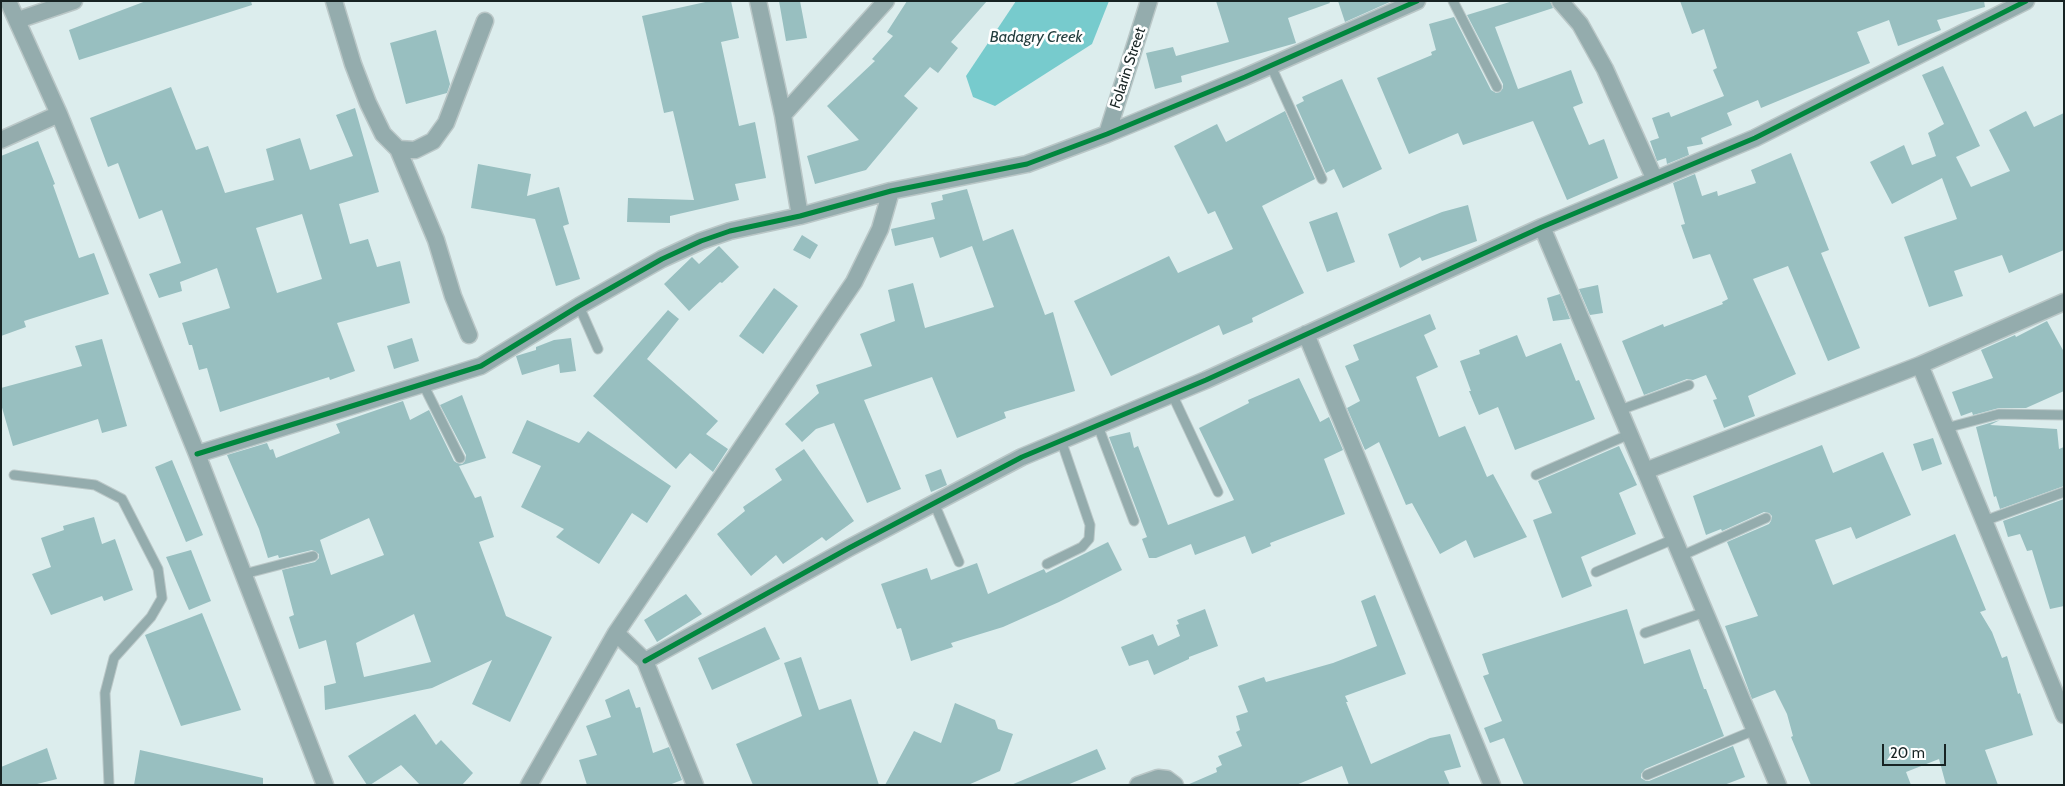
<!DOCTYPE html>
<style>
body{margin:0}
#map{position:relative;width:2065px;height:786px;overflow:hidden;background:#dceded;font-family:Cabin,sans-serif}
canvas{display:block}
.frame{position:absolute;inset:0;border:2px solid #172323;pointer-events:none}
.scale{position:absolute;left:1882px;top:744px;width:64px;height:22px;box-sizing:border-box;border:2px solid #172323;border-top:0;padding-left:6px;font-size:15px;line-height:18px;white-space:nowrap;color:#172323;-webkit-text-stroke:4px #fff;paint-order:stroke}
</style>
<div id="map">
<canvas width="2065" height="786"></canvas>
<div class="frame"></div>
<div class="scale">20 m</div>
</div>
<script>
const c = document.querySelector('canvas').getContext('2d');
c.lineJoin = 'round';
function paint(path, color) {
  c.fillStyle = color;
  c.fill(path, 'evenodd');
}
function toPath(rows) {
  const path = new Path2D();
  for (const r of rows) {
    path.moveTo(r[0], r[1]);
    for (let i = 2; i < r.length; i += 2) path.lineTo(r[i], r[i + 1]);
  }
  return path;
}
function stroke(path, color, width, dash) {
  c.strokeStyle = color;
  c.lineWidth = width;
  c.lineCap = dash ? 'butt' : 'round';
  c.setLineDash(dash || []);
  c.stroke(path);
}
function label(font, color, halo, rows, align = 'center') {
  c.font = font + ' Cabin,sans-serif';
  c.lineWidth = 5;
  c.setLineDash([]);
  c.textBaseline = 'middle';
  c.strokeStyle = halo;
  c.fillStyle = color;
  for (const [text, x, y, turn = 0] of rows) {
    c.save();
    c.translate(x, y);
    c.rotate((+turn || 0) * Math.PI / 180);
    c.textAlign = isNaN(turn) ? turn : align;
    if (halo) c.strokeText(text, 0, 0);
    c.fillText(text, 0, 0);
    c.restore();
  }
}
paint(toPath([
 [1016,1,1109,1,1092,44,995,106,973,97,966,76]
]), '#77cbcd');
paint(toPath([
 [146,1,251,1,252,5,79,60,69,30],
 [710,1,731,1,739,38,721,42,739,126,755,122,766,178,735,184,739,200,670,216,670,223,627,222,628,198,694,200,673,111,664,113,642,16],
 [779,1,800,1,807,38,786,41],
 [907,1,987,1,951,42,958,48,938,73,930,67,904,96,918,108,866,170,815,184,807,156,859,140,827,106,875,61,872,59,893,36,887,32],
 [1216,1,1329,1,1330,3,1288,18,1296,43,1181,76,1182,82,1155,89,1146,53,1173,47,1176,56,1229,42],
 [1338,1,1392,1,1345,22],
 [1513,1,1550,1,1553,8,1495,27,1518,89,1571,70,1583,103,1573,107,1589,145,1604,139,1618,178,1567,200,1533,121,1463,145,1458,133,1409,154,1377,78,1432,55,1431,52,1436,50,1429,24,1454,17,1491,90,1496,93,1500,92,1503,88,1503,84,1467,15],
 [1680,1,1984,1,1985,7,1937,20,1941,30,1898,46,1889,20,1857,32,1870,63,1761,108,1758,100,1727,113,1732,125,1701,138,1703,144,1687,147,1689,155,1667,164,1666,158,1657,161,1650,141,1659,138,1652,118,1669,112,1671,117,1724,96,1713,70,1717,68,1704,29,1692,34],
 [436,30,450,84,447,93,406,104,390,43],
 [1943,66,1980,146,1956,157,1971,187,2010,171,1989,130,2026,111,2034,127,2064,113,2064,250,2009,273,2002,255,1954,271,1963,296,1929,307,1904,237,1957,219,1942,178,1892,204,1870,162,1904,145,1912,165,1936,156,1928,133,1944,124,1922,75],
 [1342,79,1382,169,1343,188,1334,169,1326,173,1296,105,1304,101,1302,97],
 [171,87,196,150,208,146,225,193,274,180,266,149,300,138,310,170,353,156,336,115,355,108,379,192,339,204,350,244,368,239,377,267,400,261,410,303,337,323,355,371,330,380,329,377,220,412,207,368,199,370,192,345,189,345,182,323,230,308,217,268,180,282,182,291,159,298,149,274,181,263,162,210,139,219,118,163,108,167,90,118],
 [302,214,322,279,277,293,256,228],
 [1285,111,1315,179,1262,206,1304,293,1252,318,1253,322,1223,335,1219,325,1111,376,1074,301,1169,256,1178,273,1233,249,1215,211,1208,214,1174,146,1217,124,1226,142],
 [38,141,55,184,53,185,79,258,94,253,109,294,24,321,26,327,1,336,1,156],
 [1791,153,1829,250,1821,253,1860,348,1828,361,1788,266,1753,279,1796,374,1748,396,1755,416,1724,428,1713,400,1717,399,1706,375,1693,380,1687,379,1644,395,1622,341,1663,324,1664,327,1723,304,1722,302,1728,299,1710,254,1693,259,1681,225,1685,224,1673,183,1695,174,1702,196,1717,191,1718,196,1756,183,1751,170],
 [478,164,531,174,527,196,559,187,569,224,563,226,580,279,556,286,535,219,471,208],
 [967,189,983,241,1013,229,1045,315,1053,312,1075,391,1004,412,1006,418,957,438,932,377,864,400,901,489,867,503,834,423,816,429,802,442,785,424,819,393,816,385,872,366,860,334,895,321,888,290,913,283,925,328,994,307,972,246,940,258,933,237,895,246,891,229,935,219,931,203,943,200,942,195],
 [1468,205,1477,241,1422,261,1420,257,1400,268,1388,234,1442,212],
 [1337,212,1355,262,1327,272,1309,222],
 [802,235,818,245,810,259,793,250],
 [719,246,739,267,722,283,720,282,689,311,664,284,692,257,699,264],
 [1598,285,1603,313,1590,315,1579,289],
 [774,288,798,306,763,354,739,336],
 [1560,294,1570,319,1553,321,1547,298],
 [668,310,679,319,647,359,718,421,706,434,728,449,713,472,690,453,676,469,593,396],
 [1430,314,1436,329,1424,335,1438,367,1416,377,1439,437,1465,426,1487,477,1493,474,1527,537,1474,558,1466,540,1440,554,1412,503,1406,505,1379,442,1365,450,1347,408,1360,401,1345,366,1359,360,1353,345],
 [2047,321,2064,352,2064,391,2026,408,1999,408,1973,415,1972,412,1961,416,1952,392,1993,378,1981,350,2015,335,2016,337],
 [1517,335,1526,357,1561,343,1576,381,1579,380,1595,419,1515,450,1498,407,1479,415,1469,391,1471,391,1460,361,1480,354,1479,350],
 [412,338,419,361,394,369,387,346],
 [571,338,576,371,560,373,559,364,522,375,516,356,536,350,536,347,554,340],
 [102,339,127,426,102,433,98,419,13,446,1,404,1,388,82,366,75,346],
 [1299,378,1320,422,1329,417,1343,450,1324,459,1345,514,1270,543,1271,546,1252,554,1245,536,1195,555,1191,544,1156,558,1149,558,1142,539,1147,537,1109,437,1130,432,1134,448,1138,446,1168,525,1234,500,1199,428,1249,403,1248,400],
 [462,395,486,458,459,466,475,498,481,496,494,537,479,542,506,616,552,637,510,722,472,704,492,660,432,688,325,710,324,686,336,683,326,640,299,649,289,617,294,615,282,570,315,562,319,558,319,554,312,550,279,558,278,555,268,558,259,529,227,455,267,443,270,450,273,449,276,458,340,433,336,424,403,401,410,420,429,410,454,461,457,463,462,464,465,461,466,455,440,405],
 [369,518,384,555,331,575,320,540],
 [414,614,431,662,364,677,356,643],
 [527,420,579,443,588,431,671,486,647,523,632,513,599,564,556,537,564,529,521,507,541,466,512,453],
 [2000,420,1990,425,2057,429,2059,449,2064,447,2064,486,2000,509,1996,496,1994,497,1976,427],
 [1933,438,1942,464,1922,471,1913,444],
 [1822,445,1833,473,1883,452,1911,515,1856,539,1851,527,1815,540,1833,585,1955,534,1986,610,1980,612,1992,632,2002,658,2007,656,2018,694,2020,693,2033,735,1985,750,1998,785,1946,785,1939,759,1906,772,1911,785,1811,785,1791,737,1793,736,1787,714,1775,690,1752,699,1725,626,1758,616,1727,542,1769,524,1771,521,1772,516,1769,513,1764,512,1722,531,1721,529,1706,535,1693,496],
 [1619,446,1637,485,1619,493,1636,534,1581,557,1592,586,1562,598,1533,520,1552,513,1538,481],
 [804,449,854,521,826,541,822,537,783,564,776,555,751,576,717,534,745,511,743,507,782,480,775,469],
 [172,460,203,535,186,542,155,467],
 [941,469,947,485,931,492,925,475],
 [2064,499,2064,606,2050,609,2032,550,2027,551,2020,534,2008,537,2003,521],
 [94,517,102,544,115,539,133,590,104,601,102,596,51,615,32,574,51,567,41,538,64,530,63,526],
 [1108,542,1122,570,1059,602,1003,627,951,643,953,647,911,661,901,628,897,629,881,584,927,568,931,580,977,563,988,594,1044,569,1046,573],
 [191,550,211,601,189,610,166,557],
 [686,594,702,614,657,642,644,620],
 [1375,595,1406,674,1345,696,1348,702,1346,702,1371,764,1430,738,1450,734,1461,767,1444,771,1450,785,1349,785,1342,766,1296,785,1187,785,1217,772,1216,768,1222,765,1218,756,1242,746,1236,732,1240,730,1236,716,1248,712,1238,686,1264,677,1266,682,1333,663,1377,646,1361,601],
 [1205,609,1218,646,1189,657,1189,659,1154,675,1148,660,1129,666,1121,647,1153,634,1158,646,1180,636,1176,625,1179,624,1177,620],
 [1627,609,1644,664,1690,649,1704,689,1706,689,1724,736,1645,769,1641,774,1641,778,1646,781,1649,781,1733,746,1745,777,1724,785,1524,785,1504,738,1490,743,1484,728,1502,721,1483,676,1489,674,1482,654],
 [202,613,241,710,181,726,145,635],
 [765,627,780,659,712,690,698,658],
 [801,657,819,710,851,699,879,785,753,785,736,744,802,716,784,663],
 [629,689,636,708,640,707,653,753,669,747,682,780,669,785,587,785,579,760,597,755,586,726,611,717,605,700],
 [955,703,995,720,998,729,1013,734,1000,771,968,785,885,785,914,731,941,743],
 [415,714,436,745,441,740,473,773,462,785,420,785,401,765,370,785,367,785,348,756],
 [47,748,57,779,33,785,1,785,1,767],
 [1097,749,1106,769,1067,785,1011,785],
 [140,750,263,778,263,785,134,785]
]), '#98bfc0');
const service = toPath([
 [1453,1,1497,87],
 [1271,66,1322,179],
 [579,306,598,349],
 [423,384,460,458],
 [1172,394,1218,492],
 [1620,410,1689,385],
 [1098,426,1134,521],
 [1946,428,1999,414,2064,415],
 [14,475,95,485,122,499,158,569,162,598,151,617,114,658,105,693,109,785],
 [1536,475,1630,434],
 [934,503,959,562],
 [1984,521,2064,492],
 [1681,556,1766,518],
 [1047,564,1082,547,1089,539,1090,525,1061,440],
 [1596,572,1674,539],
 [244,574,313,556],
 [1645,633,1705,612],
 [1647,775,1755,730]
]);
const minor = toPath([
 [8,1,59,114,197,454,325,785],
 [334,1,353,64,368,103,383,134,398,149,415,150,433,141,446,123,485,21],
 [758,1,783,115,800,216],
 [1560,1,1580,24,1605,69,1655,180],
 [18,20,74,1],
 [783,115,886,1],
 [1107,134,1149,1],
 [1,140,59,114],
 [398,149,436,240,453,296,469,335],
 [1542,227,1778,785],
 [1306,334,1492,785],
 [1920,365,2064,715],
 [197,454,481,366,579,306,662,259,701,241,730,231,800,216,891,191,1027,164,1107,134,1245,77,1417,1],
 [1645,471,1920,365,2064,302],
 [616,633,645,661,695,785],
 [645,661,849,548,1022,457,1206,380,1542,227,1755,138,2026,1],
 [529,785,616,633,854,282,880,229,891,191],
 [1138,785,1158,778,1167,779,1175,785]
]);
stroke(service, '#bac7c7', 11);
stroke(minor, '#bac7c7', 19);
stroke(service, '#94acad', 9);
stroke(minor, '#94acad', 16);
stroke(toPath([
 [197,454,481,366,579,306,662,259,701,241,730,231,800,216,891,191,1027,164,1107,134,1245,77,1417,1],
 [645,661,849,548,1022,457,1206,380,1542,227,1755,138,2026,1]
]), '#00873e', 5);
label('15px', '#172323', '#fff', [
 ["Folarin Street",1128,68,-72]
]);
label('italic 16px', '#243e3e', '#fff', [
 ["Badagry Creek",1036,37]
]);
</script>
